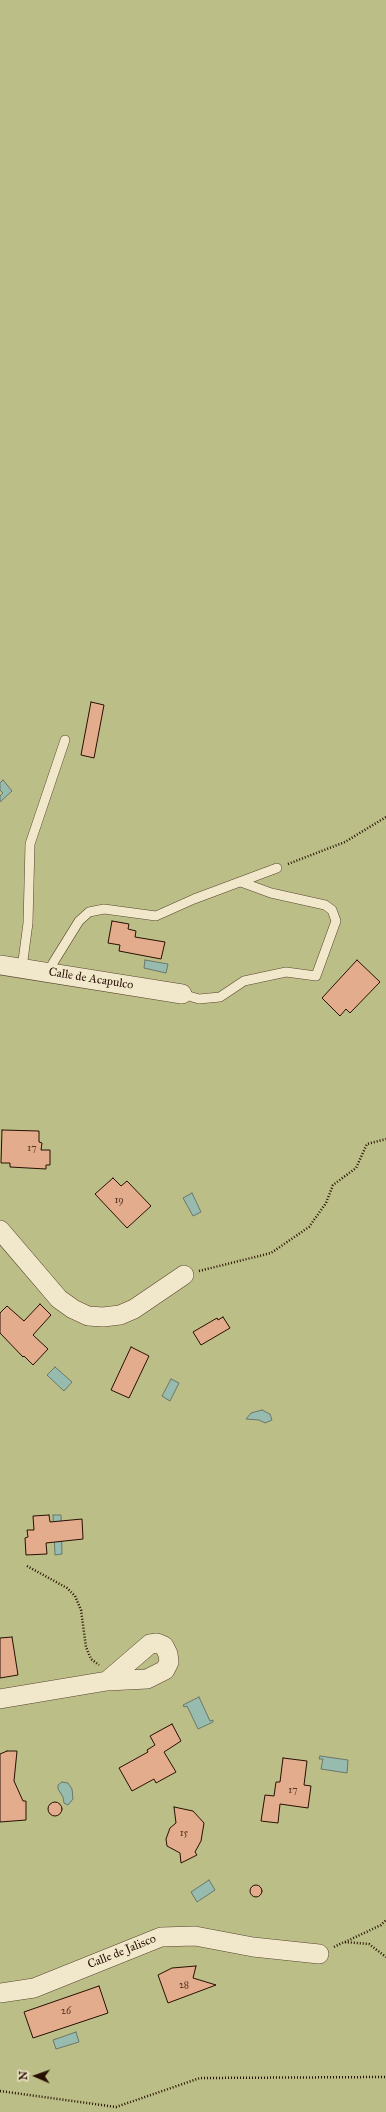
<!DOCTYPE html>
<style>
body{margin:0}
#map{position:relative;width:386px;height:2112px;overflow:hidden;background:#eadbb0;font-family:"IM FELL Great Primer",serif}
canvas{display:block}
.north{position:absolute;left:16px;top:2056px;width:40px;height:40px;-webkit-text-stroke:3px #f1e8cc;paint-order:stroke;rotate:272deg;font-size:11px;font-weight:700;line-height:16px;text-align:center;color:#281003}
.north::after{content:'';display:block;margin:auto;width:14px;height:18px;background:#281003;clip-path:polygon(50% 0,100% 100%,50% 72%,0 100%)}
</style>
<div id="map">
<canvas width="386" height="2112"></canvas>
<div class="north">N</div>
</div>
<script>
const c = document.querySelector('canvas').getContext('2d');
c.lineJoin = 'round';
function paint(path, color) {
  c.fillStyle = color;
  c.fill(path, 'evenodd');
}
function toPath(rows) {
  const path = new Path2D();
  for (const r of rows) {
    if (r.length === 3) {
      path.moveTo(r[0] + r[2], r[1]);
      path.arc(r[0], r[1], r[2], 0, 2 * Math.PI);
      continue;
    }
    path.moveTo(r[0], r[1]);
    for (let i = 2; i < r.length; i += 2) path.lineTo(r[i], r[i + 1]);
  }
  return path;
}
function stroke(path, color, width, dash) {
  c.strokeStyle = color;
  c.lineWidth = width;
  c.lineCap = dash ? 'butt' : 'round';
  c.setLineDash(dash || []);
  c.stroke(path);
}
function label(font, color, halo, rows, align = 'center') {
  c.font = font + ' "IM FELL Great Primer",serif';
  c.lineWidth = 3.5;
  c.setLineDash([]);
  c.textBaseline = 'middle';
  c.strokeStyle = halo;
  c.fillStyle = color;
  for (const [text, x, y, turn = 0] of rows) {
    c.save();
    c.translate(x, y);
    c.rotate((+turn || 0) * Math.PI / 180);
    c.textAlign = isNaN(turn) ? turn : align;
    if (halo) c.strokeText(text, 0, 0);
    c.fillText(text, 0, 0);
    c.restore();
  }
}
paint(toPath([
 [0,0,386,0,386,2112,0,2112]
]), '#bcbe87');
const water = toPath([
 [3,780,12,791,0,802,0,796,3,793,0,790,0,783,3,780],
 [145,960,168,964,166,973,144,968,145,960],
 [192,1193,201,1212,193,1216,183,1198,192,1193],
 [55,1367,72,1382,64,1391,47,1375,55,1367],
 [171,1379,179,1383,170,1401,162,1396,171,1379],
 [262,1410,270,1414,272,1420,265,1423,259,1420,246,1419,251,1413,262,1410],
 [53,1515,61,1515,62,1554,55,1555,53,1515],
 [199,1697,210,1721,213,1720,213,1722,198,1729,187,1706,184,1707,183,1705,199,1697],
 [320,1756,348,1760,347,1773,321,1769,323,1759,319,1759,320,1756],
 [62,1782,68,1783,72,1789,73,1799,68,1805,64,1803,63,1797,58,1789,58,1785,62,1782],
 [209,1880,215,1890,197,1902,191,1892,209,1880],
 [76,2032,79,2042,56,2049,53,2040,76,2032]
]);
paint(water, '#98bbaf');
stroke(water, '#6b776a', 1);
const building = toPath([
 [91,702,104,705,94,758,81,755,91,702],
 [112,921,129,924,128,929,136,931,135,937,165,942,161,959,119,951,120,945,108,943,112,921],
 [357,960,380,982,350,1013,346,1009,340,1016,322,998,357,960],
 [2,1130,39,1131,39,1142,42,1143,41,1150,50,1150,50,1165,46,1165,46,1169,10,1167,10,1163,1,1163,2,1130],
 [113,1178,121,1186,127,1181,151,1206,127,1228,95,1194,113,1178],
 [40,1304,51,1315,33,1335,48,1349,33,1365,24,1356,23,1357,0,1333,0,1313,7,1306,24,1321,40,1304],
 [223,1317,230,1328,201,1345,193,1332,217,1318,218,1320,223,1317],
 [131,1347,149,1356,129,1398,111,1390,131,1347],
 [49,1515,50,1522,82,1519,83,1539,46,1543,47,1554,26,1555,25,1538,28,1537,27,1530,34,1530,33,1516,49,1515],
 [12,1637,18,1675,0,1678,0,1638,12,1637],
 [172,1724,181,1741,164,1752,176,1772,156,1783,154,1779,132,1791,119,1768,148,1752,147,1750,155,1745,150,1736,172,1724],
 [7,1751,17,1751,14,1781,23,1801,26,1801,26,1820,0,1822,0,1754,7,1751],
 [283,1758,307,1761,304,1785,311,1786,308,1808,280,1804,278,1823,261,1821,265,1795,274,1796,276,1782,280,1782,283,1758],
 [55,1809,7],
 [174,1807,193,1811,204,1823,201,1841,195,1852,197,1855,181,1863,180,1853,167,1846,166,1839,170,1828,176,1823,174,1807],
 [256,1891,6],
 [196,1966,193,1978,216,1985,168,2003,158,1975,172,1968,196,1966],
 [99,1986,108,2013,33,2038,24,2012,99,1986]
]);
paint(building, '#e3ac8c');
stroke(building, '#281003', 1);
const service = toPath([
 [22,968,28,923,30,844,65,740],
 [49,973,53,963,79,921,89,912,104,909,156,916,194,899,277,868],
 [182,994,199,999,220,997,244,981,286,972,316,976,336,921,332,910,325,905,271,893,241,882]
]);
const minor = toPath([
 [0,965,182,994],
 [0,1230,59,1299,73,1309,88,1316,103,1317,120,1315,134,1309,184,1275],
 [0,1699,107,1681,147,1679,165,1670,169,1662,168,1654,164,1646,157,1643,150,1644,107,1681],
 [0,1993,34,1988,161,1937,195,1936,253,1947,319,1954]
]);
stroke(service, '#58432e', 10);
stroke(minor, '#58432e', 20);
stroke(toPath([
 [288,864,345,842,386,817],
 [199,1271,271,1253,309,1227,326,1203,333,1185,356,1168,367,1144,386,1139],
 [27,1566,67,1588,75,1596,81,1610,86,1647,91,1659,99,1665],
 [345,1942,381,1925,386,1920],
 [334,1947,344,1942,369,1944,386,1957],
 [0,2091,116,2107,200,2078,386,2077]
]), '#281003', 2.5, [1, 2]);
stroke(service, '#f1e8cc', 9);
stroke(minor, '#f1e8cc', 19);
label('10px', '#573725', null, [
 ["17",32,1149],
 ["19",119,1201],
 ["17",293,1791],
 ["15",184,1834],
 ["28",184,1986],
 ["26",66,2012]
]);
label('12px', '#281003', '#f1e8cc', [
 ["Calle de Acapulco",91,979,9],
 ["Calle de Jalisco",122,1952,-22]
]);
</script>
